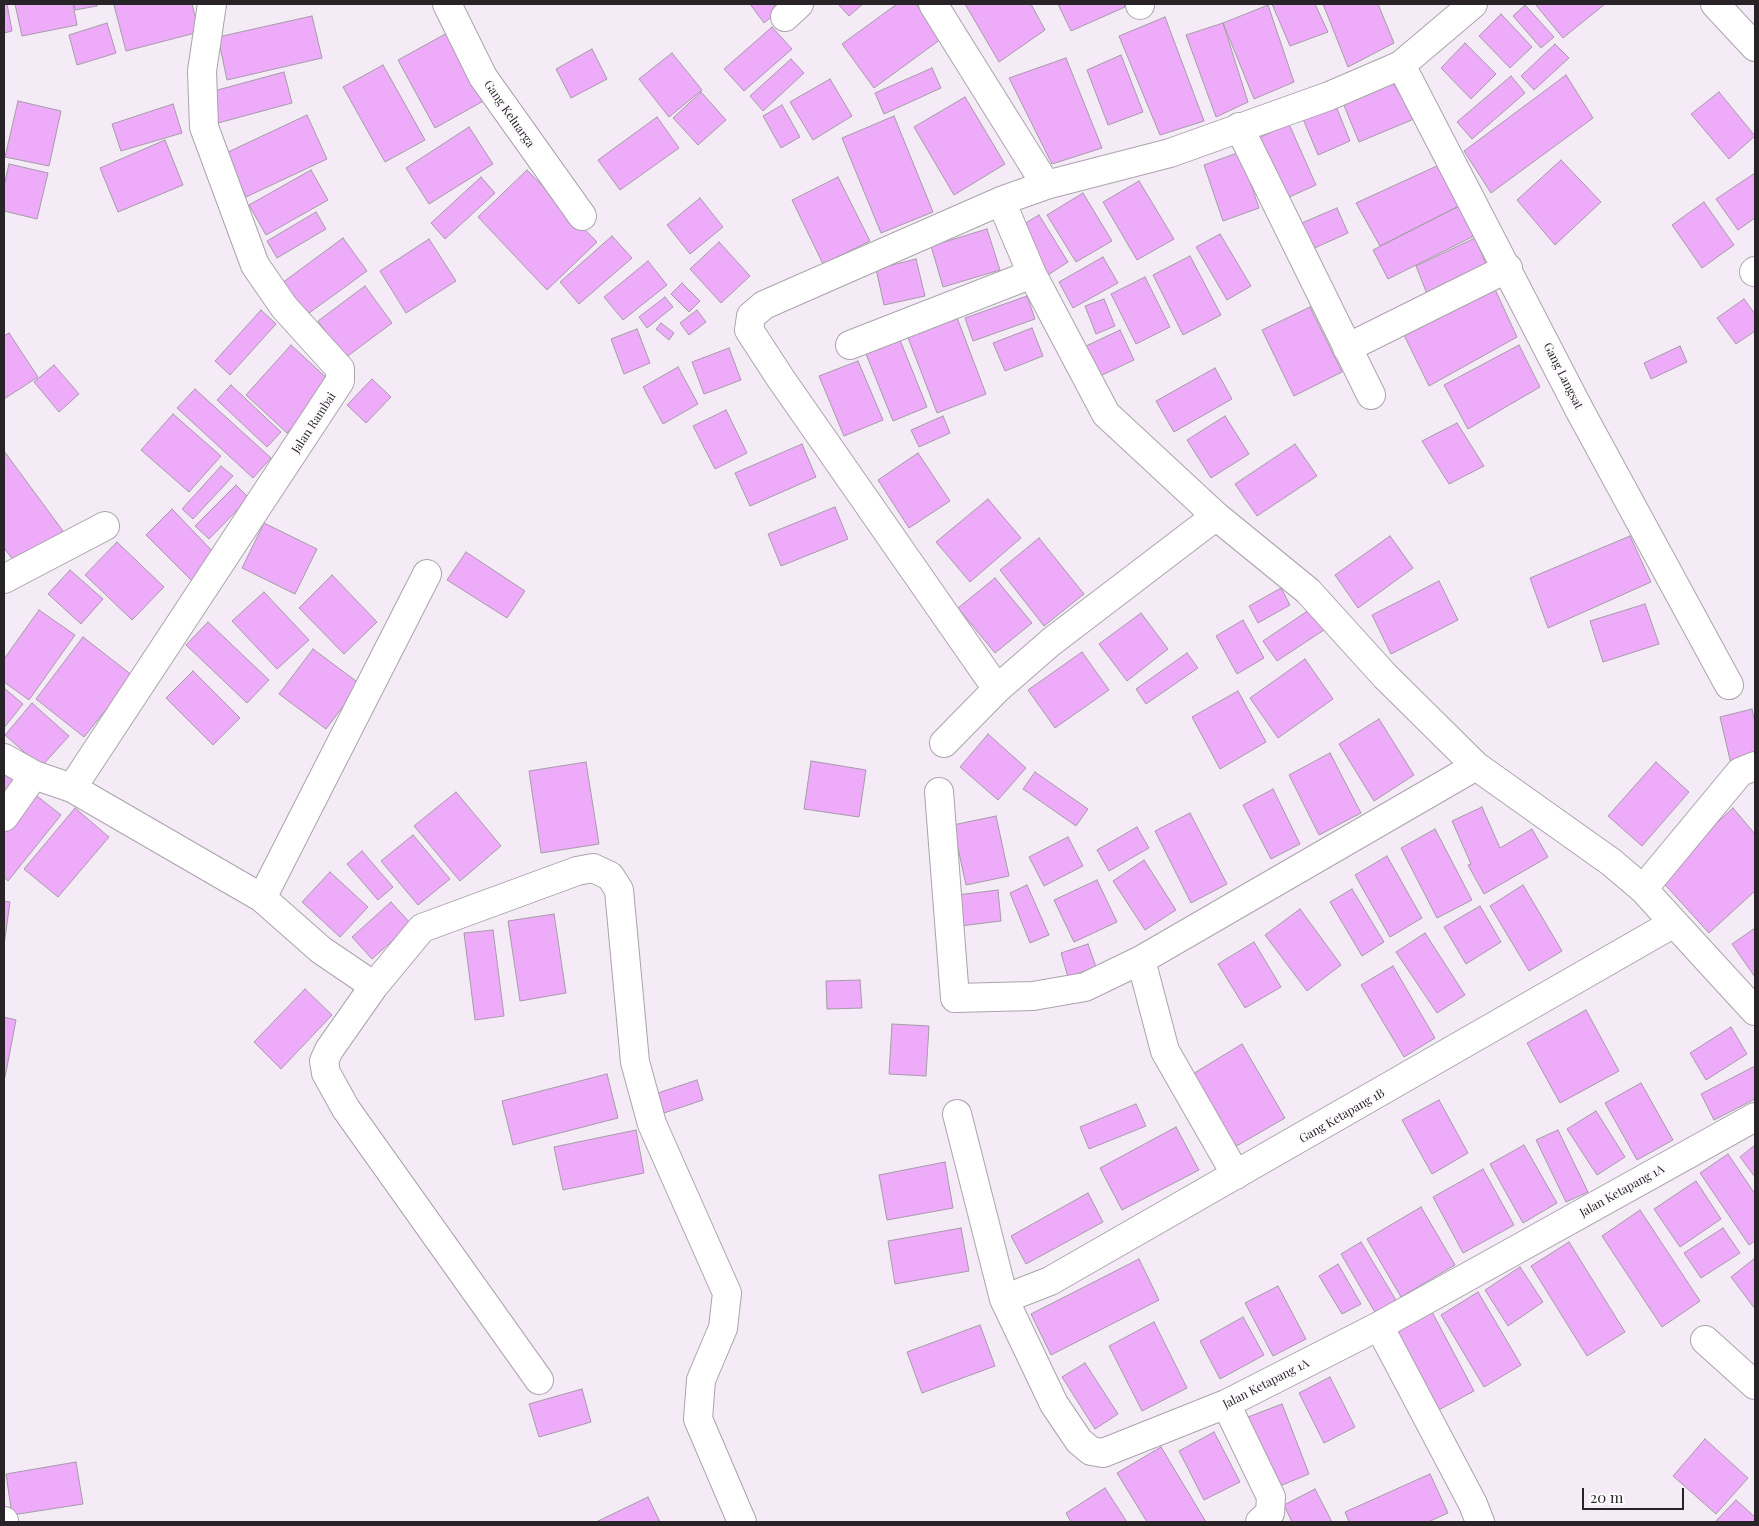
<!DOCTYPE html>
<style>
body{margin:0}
#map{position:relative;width:1759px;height:1526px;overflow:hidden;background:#f4ebf6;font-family:"Playfair Display",serif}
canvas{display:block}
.frame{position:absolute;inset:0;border:5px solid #272327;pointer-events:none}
.scale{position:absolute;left:1582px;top:1488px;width:102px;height:22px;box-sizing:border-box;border:2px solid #272327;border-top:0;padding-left:6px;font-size:15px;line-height:18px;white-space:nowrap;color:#272327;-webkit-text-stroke:4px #fefbff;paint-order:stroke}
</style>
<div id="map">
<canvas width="1759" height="1526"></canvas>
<div class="frame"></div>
<div class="scale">20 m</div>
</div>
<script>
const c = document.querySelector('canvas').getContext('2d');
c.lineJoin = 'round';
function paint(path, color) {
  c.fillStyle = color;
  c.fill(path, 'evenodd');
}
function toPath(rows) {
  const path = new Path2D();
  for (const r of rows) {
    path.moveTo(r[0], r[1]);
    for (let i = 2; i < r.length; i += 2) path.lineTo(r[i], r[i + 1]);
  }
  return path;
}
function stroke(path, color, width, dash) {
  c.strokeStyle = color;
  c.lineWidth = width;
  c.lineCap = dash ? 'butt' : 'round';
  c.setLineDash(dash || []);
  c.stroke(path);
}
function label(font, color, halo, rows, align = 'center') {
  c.font = font + ' "Playfair Display",serif';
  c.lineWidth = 4.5;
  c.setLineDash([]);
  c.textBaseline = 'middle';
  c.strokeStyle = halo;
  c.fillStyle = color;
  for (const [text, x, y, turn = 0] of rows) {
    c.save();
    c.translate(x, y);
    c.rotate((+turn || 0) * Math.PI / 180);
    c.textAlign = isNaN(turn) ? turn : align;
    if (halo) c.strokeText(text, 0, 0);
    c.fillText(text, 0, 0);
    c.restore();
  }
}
const building = toPath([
 [4,4,7,4,12,31,4,33,4,4],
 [15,4,73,4,77,25,22,36,15,4],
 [74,4,97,4,97,6,75,10,74,4],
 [120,4,192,4,199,32,126,51,114,5,120,4],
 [750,4,773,4,779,11,764,23,750,4],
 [838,4,863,4,849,16,838,4],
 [897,4,916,4,941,39,874,88,842,44,897,4],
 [965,4,1031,4,1045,30,999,62,965,4],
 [1058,4,1124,4,1125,7,1071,31,1058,4],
 [1272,4,1315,4,1328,32,1290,46,1272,4],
 [1323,4,1378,4,1394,43,1348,67,1323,4],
 [1535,4,1605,4,1563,38,1535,4],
 [1268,5,1294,82,1254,99,1223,23,1268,5],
 [1525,5,1554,37,1541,48,1513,16,1525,5],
 [1501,14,1532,47,1510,68,1479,36,1501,14],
 [312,16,322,58,227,80,218,37,312,16],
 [1165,17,1204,121,1160,135,1119,36,1165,17],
 [107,23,116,53,77,65,69,35,107,23],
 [1223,23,1248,102,1216,117,1186,35,1223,23],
 [772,27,792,49,744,91,724,69,772,27],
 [449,32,487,99,435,128,398,60,449,32],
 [1465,43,1496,74,1471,99,1441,68,1465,43],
 [1555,44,1569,58,1534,90,1521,76,1555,44],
 [592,49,607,79,571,98,556,69,592,49],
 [672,53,702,90,669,117,639,79,672,53],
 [1121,55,1143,112,1108,125,1087,70,1121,55],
 [1066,58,1102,148,1052,164,1009,78,1066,58],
 [791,59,804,73,763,111,750,96,791,59],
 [383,65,425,140,385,162,343,87,383,65],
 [932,68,941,88,884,114,875,93,932,68],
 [284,72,292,103,218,123,210,92,284,72],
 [1566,75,1593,118,1491,193,1464,151,1566,75],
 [1511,76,1525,93,1472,139,1457,122,1511,76],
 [830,79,852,116,813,140,790,102,830,79],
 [1392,81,1414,119,1359,142,1343,103,1392,81],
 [701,92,726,120,698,145,673,118,701,92],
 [1719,92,1755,136,1729,159,1691,114,1719,92],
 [965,97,1005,164,954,195,914,127,965,97],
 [18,101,61,111,49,166,5,157,18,101],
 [173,104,182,133,121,151,112,124,173,104],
 [782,105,800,137,781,148,763,116,782,105],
 [1336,106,1350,141,1318,155,1303,119,1336,106],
 [307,115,327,159,246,197,226,153,307,115],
 [894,116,933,212,881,233,842,138,894,116],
 [657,117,679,148,620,190,598,160,657,117],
 [1289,124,1316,185,1278,202,1252,141,1289,124],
 [469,127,493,164,429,204,406,168,469,127],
 [165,140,183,185,118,212,100,168,165,140],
 [1240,152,1259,208,1223,221,1204,165,1240,152],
 [1561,160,1601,202,1555,245,1517,200,1561,160],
 [9,164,48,173,37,219,4,211,4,186,9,164],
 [1439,165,1461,205,1380,246,1356,203,1439,165],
 [311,170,328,200,266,235,249,205,311,170],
 [527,170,597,242,547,290,478,217,527,170],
 [1755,173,1755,218,1738,230,1716,199,1755,173],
 [481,177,495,193,445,239,431,223,481,177],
 [838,177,870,241,823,264,792,200,838,177],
 [1139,181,1174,239,1137,260,1103,202,1139,181],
 [1083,193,1112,241,1076,262,1047,215,1083,193],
 [700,198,723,227,690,254,667,225,700,198],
 [1704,202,1734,245,1702,268,1672,225,1704,202],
 [1461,205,1474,236,1388,279,1373,250,1461,205],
 [1337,208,1348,233,1308,251,1297,225,1337,208],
 [316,212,326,229,277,258,267,241,316,212],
 [1039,215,1068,262,1048,275,1019,227,1039,215],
 [987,229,1000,270,943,287,931,246,987,229],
 [1220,234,1251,286,1227,300,1196,247,1220,234],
 [612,236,632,258,579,304,560,282,612,236],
 [343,238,367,271,305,316,282,283,343,238],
 [1475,238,1490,273,1429,299,1416,266,1475,238],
 [429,239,456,281,406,313,380,271,429,239],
 [719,242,750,276,721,303,690,269,719,242],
 [1190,256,1221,315,1183,335,1153,275,1190,256],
 [1103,257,1118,283,1073,308,1059,282,1103,257],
 [916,259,925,296,884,305,876,269,916,259],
 [648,261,667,285,623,320,604,297,648,261],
 [1145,277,1170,327,1136,344,1111,294,1145,277],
 [682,283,700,301,689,312,671,294,682,283],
 [1493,285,1517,337,1429,386,1402,331,1493,285],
 [365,286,392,323,345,358,318,321,365,286],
 [1027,296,1035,319,973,341,965,318,1027,296],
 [665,297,673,307,647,328,639,317,665,297],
 [1104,299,1115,326,1096,334,1085,306,1104,299],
 [1744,299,1755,314,1755,331,1736,344,1717,318,1744,299],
 [1310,307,1342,372,1294,396,1262,330,1310,307],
 [261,310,276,324,230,375,215,361,261,310],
 [697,310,706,322,689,335,680,323,697,310],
 [956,315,986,394,937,413,907,335,956,315],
 [661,323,674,333,669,340,656,329,661,323],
 [1032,328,1043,356,1005,371,993,343,1032,328],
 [637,329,650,363,624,374,611,339,637,329],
 [1120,330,1134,360,1098,377,1084,347,1120,330],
 [9,333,38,377,4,399,4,336,9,333],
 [900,340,927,407,893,421,866,354,900,340],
 [291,345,332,383,287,433,246,395,291,345],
 [1519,345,1540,387,1468,429,1444,385,1519,345],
 [1680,346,1687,362,1651,379,1644,363,1680,346],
 [729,348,741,380,704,394,692,362,729,348],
 [858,361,883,420,844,436,819,376,858,361],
 [54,365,79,394,59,412,34,382,54,365],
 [678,367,698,404,663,424,643,387,678,367],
 [1215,368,1232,399,1174,432,1156,401,1215,368],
 [372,379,391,397,366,423,347,405,372,379],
 [231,385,281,432,267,447,217,400,231,385],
 [195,389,271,458,253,478,177,408,195,389],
 [726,410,747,453,715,469,693,426,726,410],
 [173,414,221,456,189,492,141,450,173,414],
 [943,416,950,433,919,447,911,430,943,416],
 [1225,416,1249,454,1211,478,1187,440,1225,416],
 [1457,423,1484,466,1449,484,1422,441,1457,423],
 [802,444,816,477,750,506,735,473,802,444],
 [1295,444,1317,476,1257,516,1235,484,1295,444],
 [4,451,63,531,17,565,4,548,4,451],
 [918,453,950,501,909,528,878,480,918,453],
 [221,466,233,476,193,519,182,509,221,466],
 [236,485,249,498,209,539,195,526,236,485],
 [988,499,1021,538,970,582,936,542,988,499],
 [835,507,848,539,781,566,768,534,835,507],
 [172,509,218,557,193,582,146,535,172,509],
 [264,523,317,549,295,594,242,568,264,523],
 [1390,536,1413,568,1358,608,1335,575,1390,536],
 [1630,536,1651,582,1548,628,1530,578,1630,536],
 [1039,538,1084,594,1044,626,1000,570,1039,538],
 [117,542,164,587,132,620,85,575,117,542],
 [466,552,525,591,507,618,447,580,466,552],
 [70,570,103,599,81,624,48,594,70,570],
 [332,575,377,622,344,654,299,608,332,575],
 [995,578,1032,623,995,653,958,608,995,578],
 [1439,581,1458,620,1391,654,1372,615,1439,581],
 [1281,588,1290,605,1258,623,1249,606,1281,588],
 [264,592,309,640,277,669,232,621,264,592],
 [1645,604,1659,644,1603,662,1590,621,1645,604],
 [1312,608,1327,628,1277,661,1263,641,1312,608],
 [39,610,75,635,29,700,4,682,4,659,39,610],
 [1141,613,1168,649,1127,681,1099,644,1141,613],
 [1243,620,1264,658,1237,674,1216,636,1243,620],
 [208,622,269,680,247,703,186,645,208,622],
 [83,637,133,676,84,737,36,699,83,637],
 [313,649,360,684,326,729,279,694,313,649],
 [1082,652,1109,690,1055,728,1028,690,1082,652],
 [1187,653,1198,668,1146,704,1136,689,1187,653],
 [1305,659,1333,699,1278,738,1250,698,1305,659],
 [193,671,240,718,213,745,166,698,193,671],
 [4,688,23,704,4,728,4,688],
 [1238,691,1266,742,1220,769,1192,717,1238,691],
 [32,703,69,736,41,767,5,735,32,703],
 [1752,709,1755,723,1755,758,1731,764,1720,717,1752,709],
 [1379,719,1414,775,1374,801,1339,744,1379,719],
 [988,734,1026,768,998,800,960,767,988,734],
 [1330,753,1361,813,1319,835,1289,775,1330,753],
 [811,761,866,770,859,817,804,809,811,761],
 [586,762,599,844,541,853,529,771,586,762],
 [1656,762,1689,792,1642,846,1608,816,1656,762],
 [4,770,18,782,4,799,4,770],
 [1035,772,1088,809,1076,826,1023,789,1035,772],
 [1273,789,1300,844,1271,859,1243,805,1273,789],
 [32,792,61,815,8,881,4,877,4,827,32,792],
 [456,792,501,846,460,881,414,826,456,792],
 [1482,807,1500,848,1532,829,1548,857,1484,894,1468,865,1471,864,1452,821,1482,807],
 [75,808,109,837,58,897,24,869,75,808],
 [1733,808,1755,834,1755,891,1709,933,1658,877,1733,808],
 [1190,813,1227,884,1191,903,1155,831,1190,813],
 [996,816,1009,876,966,885,953,825,996,816],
 [1137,827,1149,848,1109,871,1097,850,1137,827],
 [1435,829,1472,900,1437,918,1401,848,1435,829],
 [413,835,450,879,418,905,381,861,413,835],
 [1068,837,1083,866,1044,886,1029,857,1068,837],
 [362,851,393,887,378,900,347,864,362,851],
 [1387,856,1422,918,1390,937,1355,875,1387,856],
 [1144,860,1176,910,1145,930,1113,881,1144,860],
 [330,872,368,907,340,937,302,902,330,872],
 [1097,880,1117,922,1074,942,1054,900,1097,880],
 [1027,885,1049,935,1030,943,1010,893,1027,885],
 [1523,885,1562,951,1529,971,1490,906,1523,885],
 [1352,889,1384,942,1362,956,1330,902,1352,889],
 [998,890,1001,921,952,927,949,896,998,890],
 [4,901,10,902,4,945,4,901],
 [391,902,411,924,372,959,352,937,391,902],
 [1480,906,1501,942,1466,964,1444,927,1480,906],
 [1300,909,1341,965,1307,991,1265,935,1300,909],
 [554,914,566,993,520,1001,508,921,554,914],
 [1755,928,1755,977,1732,944,1755,928],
 [493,930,504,1016,475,1020,464,933,493,930],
 [1425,933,1465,995,1437,1013,1396,952,1425,933],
 [1254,942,1281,987,1245,1008,1218,964,1254,942],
 [1088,944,1096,967,1068,977,1061,953,1088,944],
 [1393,966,1435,1038,1404,1057,1361,985,1393,966],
 [860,980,862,1008,827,1009,826,981,860,980],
 [305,989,332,1015,281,1069,254,1042,305,989],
 [1586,1010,1619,1071,1560,1103,1527,1043,1586,1010],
 [4,1017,16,1020,5,1077,4,1077,4,1017],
 [892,1024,929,1026,926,1076,889,1074,892,1024],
 [1731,1027,1747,1054,1706,1080,1690,1053,1731,1027],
 [1242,1044,1285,1118,1233,1148,1191,1075,1242,1044],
 [1755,1066,1755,1099,1714,1120,1701,1094,1755,1066],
 [607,1074,618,1118,513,1145,502,1101,607,1074],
 [697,1080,703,1100,664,1113,658,1093,697,1080],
 [1641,1083,1673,1140,1637,1160,1605,1103,1641,1083],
 [1439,1100,1468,1153,1432,1174,1402,1120,1439,1100],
 [1136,1104,1146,1126,1089,1149,1080,1127,1136,1104],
 [1596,1111,1625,1157,1597,1175,1567,1129,1596,1111],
 [1176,1127,1199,1170,1122,1210,1100,1168,1176,1127],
 [636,1130,644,1173,563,1190,554,1147,636,1130],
 [1558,1130,1588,1192,1566,1202,1536,1140,1558,1130],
 [1524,1145,1557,1203,1523,1223,1490,1164,1524,1145],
 [1755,1145,1755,1177,1740,1157,1755,1145],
 [1728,1154,1755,1194,1755,1241,1749,1245,1700,1173,1728,1154],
 [945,1162,953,1208,887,1220,879,1175,945,1162],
 [1483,1169,1514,1225,1463,1253,1433,1197,1483,1169],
 [1696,1181,1721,1219,1680,1247,1654,1209,1696,1181],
 [1088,1193,1103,1222,1026,1264,1011,1236,1088,1193],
 [1421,1207,1455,1265,1401,1297,1367,1239,1421,1207],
 [1640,1210,1700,1301,1662,1327,1602,1236,1640,1210],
 [961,1228,969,1271,895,1284,888,1241,961,1228],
 [1723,1228,1740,1253,1701,1278,1684,1253,1723,1228],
 [1361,1242,1397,1302,1376,1314,1341,1254,1361,1242],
 [1569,1242,1625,1332,1587,1356,1531,1266,1569,1242],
 [1755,1258,1755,1309,1731,1277,1755,1258],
 [1139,1259,1159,1300,1051,1355,1031,1314,1139,1259],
 [1338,1264,1361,1304,1342,1314,1319,1276,1338,1264],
 [1520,1267,1543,1302,1508,1326,1485,1290,1520,1267],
 [1278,1286,1306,1339,1273,1356,1245,1303,1278,1286],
 [1478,1292,1521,1365,1484,1387,1441,1315,1478,1292],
 [1432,1312,1474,1391,1433,1413,1391,1334,1432,1312],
 [1243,1317,1264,1355,1220,1379,1200,1341,1243,1317],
 [1154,1322,1187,1388,1142,1411,1109,1346,1154,1322],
 [980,1325,995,1366,922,1393,907,1352,980,1325],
 [1085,1363,1118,1414,1095,1429,1062,1377,1085,1363],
 [1330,1377,1355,1427,1324,1443,1299,1393,1330,1377],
 [582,1389,591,1422,539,1437,529,1404,582,1389],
 [1282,1404,1309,1474,1275,1488,1248,1417,1282,1404],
 [1214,1432,1240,1482,1204,1500,1179,1451,1214,1432],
 [1705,1439,1748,1478,1716,1514,1673,1476,1705,1439],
 [1161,1447,1206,1522,1147,1522,1117,1473,1161,1447],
 [76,1462,83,1504,12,1515,6,1474,76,1462],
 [1430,1474,1448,1513,1428,1522,1349,1522,1345,1512,1430,1474],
 [1105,1488,1127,1522,1071,1522,1066,1513,1105,1488],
 [1315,1489,1332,1522,1292,1522,1284,1505,1315,1489],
 [648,1497,660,1522,596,1522,648,1497],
 [1736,1500,1755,1517,1755,1522,1715,1522,1736,1500]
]);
paint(building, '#eeabfa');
stroke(building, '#a49ca6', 1);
const minor = toPath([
 [447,4,483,77,582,216],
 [933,4,1046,185],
 [1140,4,1140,5],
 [785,17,799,4],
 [1401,65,1580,411,1729,685],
 [1239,127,1371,395],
 [1001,201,1032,274,1106,414,1216,516,1308,591,1385,676,1476,766,1611,862,1643,889,1755,1011],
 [1754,272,1755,271],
 [850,345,1032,274],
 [1347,348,1508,268],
 [4,579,105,526],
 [997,689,781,379,749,330,751,316,764,305,1001,201,1046,185,1170,153,1329,96,1401,65,1473,4],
 [944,743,997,689,1051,642,1216,516],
 [4,758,34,775,72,788,262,898,321,950,374,986,422,928,577,871,593,868,610,876,619,890,635,1062,652,1124,727,1293,723,1328,701,1380,698,1419,742,1522],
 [72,788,340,381,340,369,284,307,255,265,204,127,202,71,212,4],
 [939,792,955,998,1033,996,1085,987,1141,960,1476,766],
 [4,817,34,775],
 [1643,889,1740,772,1755,766],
 [262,898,427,574],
 [1141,960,1165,1051,1236,1175],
 [374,986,329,1050,324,1061,326,1073,346,1109,539,1380],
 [957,1114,1004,1299,1054,1404,1079,1441,1091,1451,1103,1453,1226,1404,1379,1326,1755,1117],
 [1004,1299,1050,1281,1674,923],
 [1379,1326,1473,1504,1480,1522],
 [1705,1340,1755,1385],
 [1226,1404,1271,1497,1270,1513,1260,1522],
 [4,1521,4,1522]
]);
const major = toPath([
 [1715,4,1755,47]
]);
stroke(minor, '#aba3ad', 30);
stroke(major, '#aba3ad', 30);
stroke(minor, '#fff', 28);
stroke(major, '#fff', 28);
label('12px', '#272327', '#fefbff', [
 ["Gang Keluarga",509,114,55],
 ["Gang Langsat",1563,376,63],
 ["Jalan Rambai",314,423,-57],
 ["Gang Ketapang 1B",1342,1116,-30],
 ["Jalan Ketapang 1A",1622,1191,-29],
 ["Jalan Ketapang 1A",1266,1384,-27]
]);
</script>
